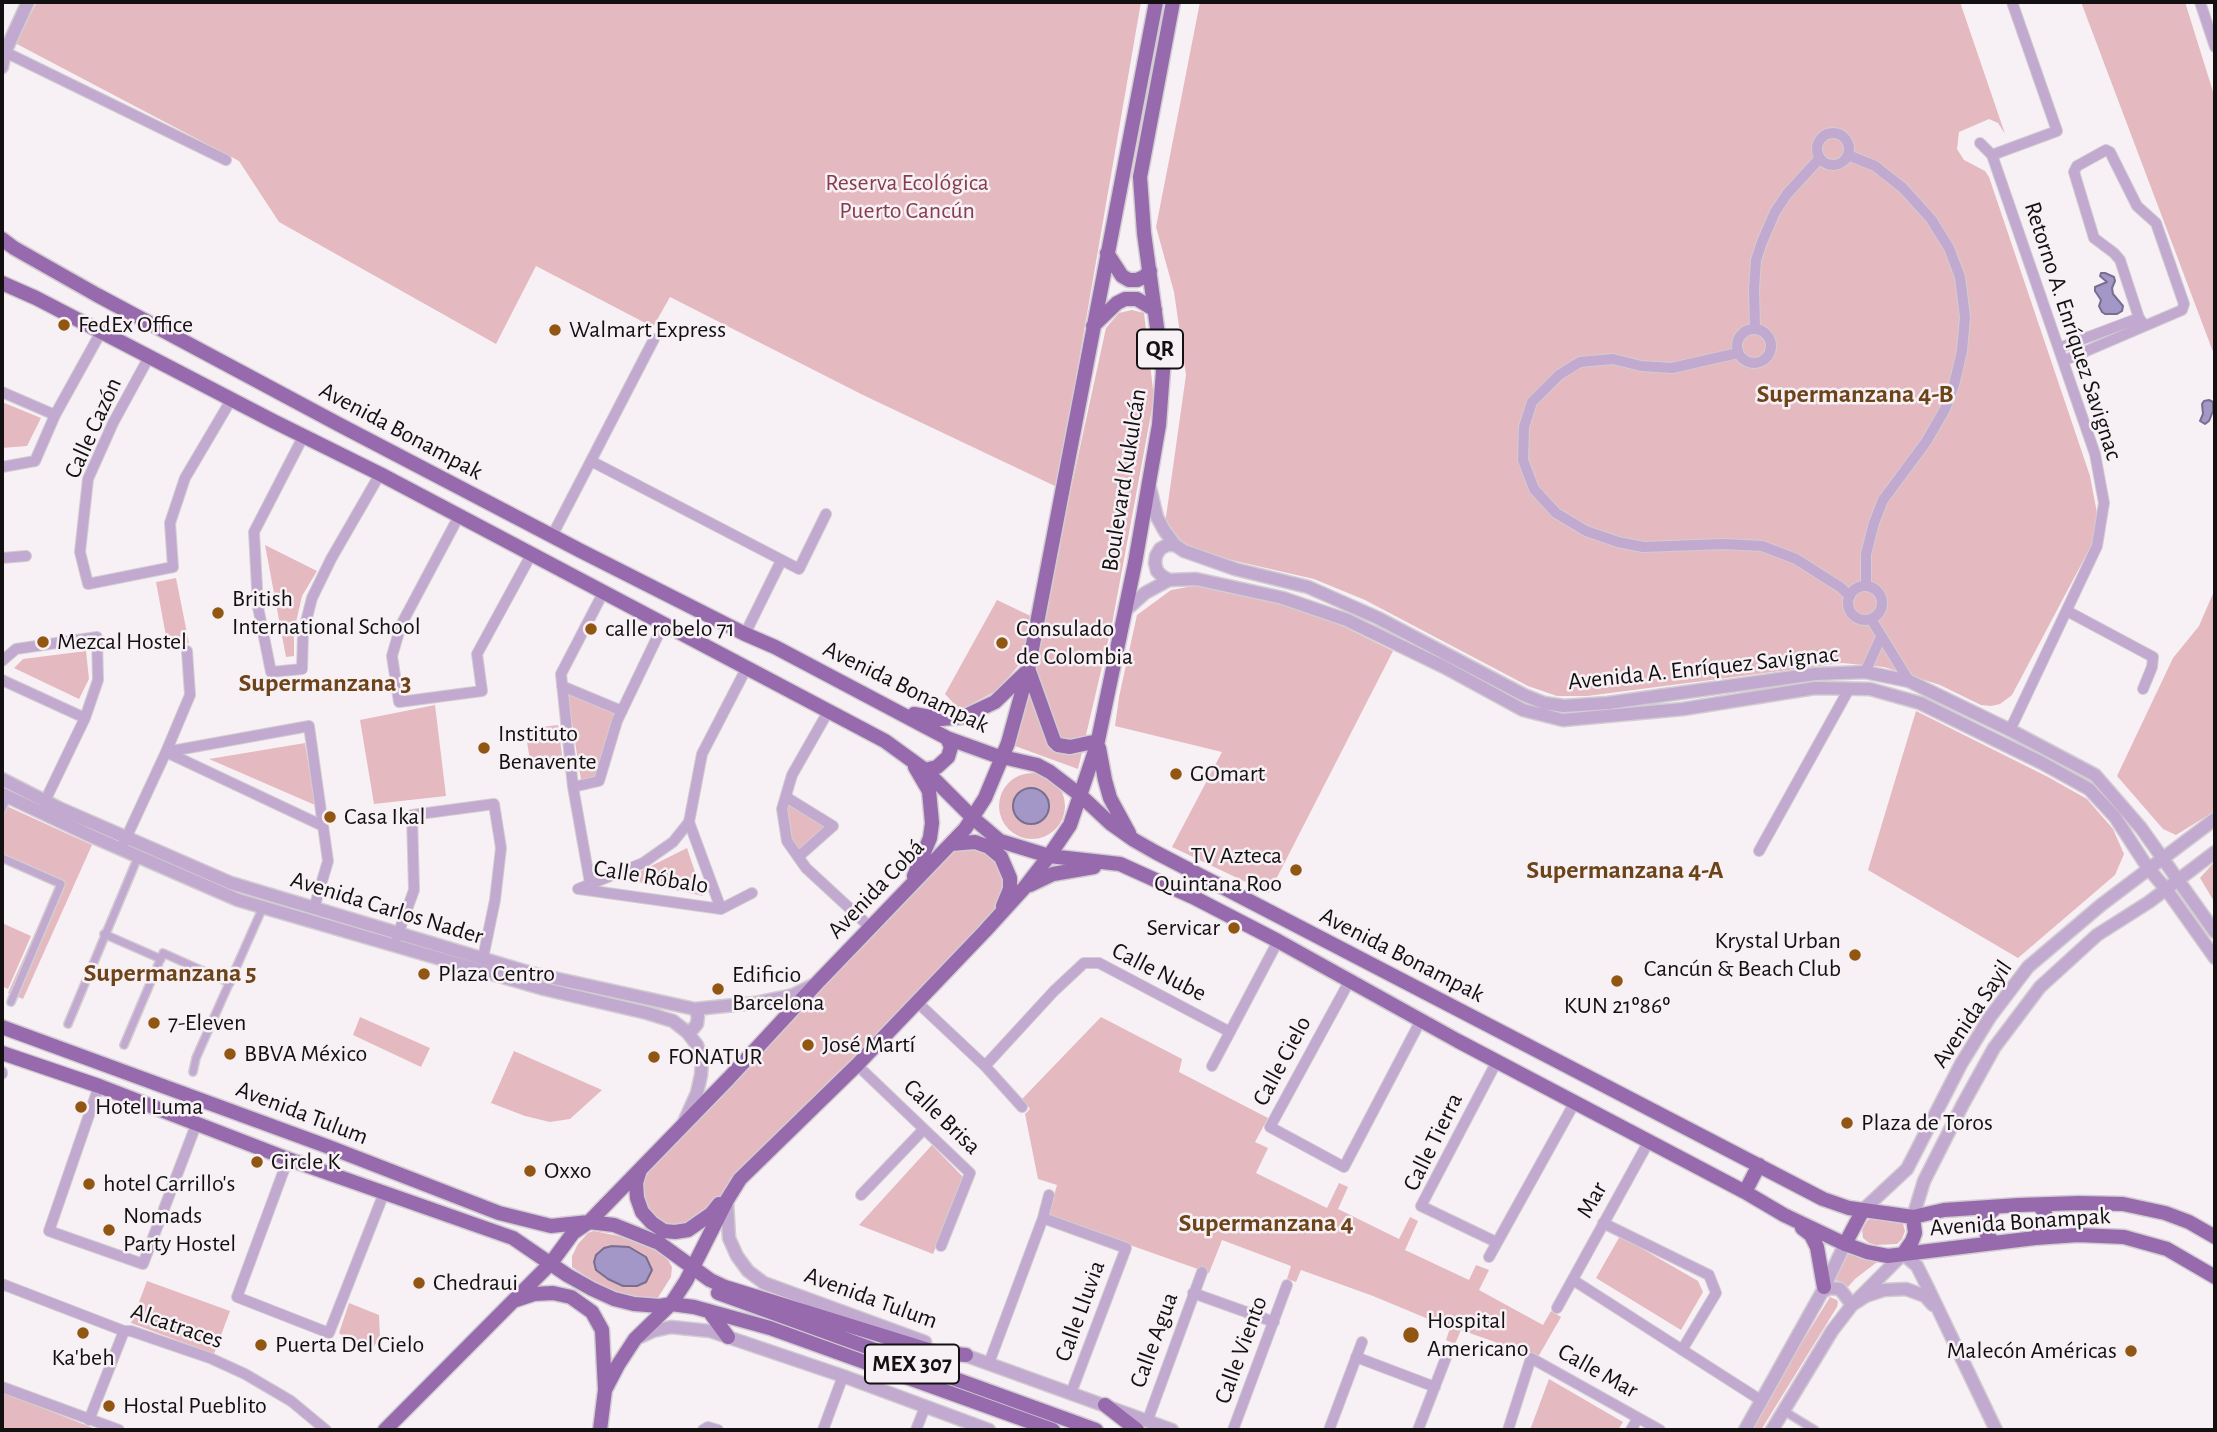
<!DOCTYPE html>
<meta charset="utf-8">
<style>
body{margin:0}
#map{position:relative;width:2217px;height:1432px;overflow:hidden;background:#f7f1f6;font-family:"Alegreya Sans",sans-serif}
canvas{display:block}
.frame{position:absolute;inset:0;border:4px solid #121011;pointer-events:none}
</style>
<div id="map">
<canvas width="2217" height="1432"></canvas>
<div class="frame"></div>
</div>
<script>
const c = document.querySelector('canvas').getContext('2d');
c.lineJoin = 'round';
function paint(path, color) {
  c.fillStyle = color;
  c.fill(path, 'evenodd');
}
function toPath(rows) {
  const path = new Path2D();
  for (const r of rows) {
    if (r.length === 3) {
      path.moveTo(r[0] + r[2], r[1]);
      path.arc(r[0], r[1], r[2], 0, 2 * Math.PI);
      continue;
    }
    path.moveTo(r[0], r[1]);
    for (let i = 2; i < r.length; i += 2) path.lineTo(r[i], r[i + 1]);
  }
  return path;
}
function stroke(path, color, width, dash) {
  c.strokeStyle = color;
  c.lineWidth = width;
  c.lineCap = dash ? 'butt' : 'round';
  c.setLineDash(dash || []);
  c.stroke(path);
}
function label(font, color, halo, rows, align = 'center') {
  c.font = font + ' "Alegreya Sans",sans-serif';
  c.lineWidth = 5;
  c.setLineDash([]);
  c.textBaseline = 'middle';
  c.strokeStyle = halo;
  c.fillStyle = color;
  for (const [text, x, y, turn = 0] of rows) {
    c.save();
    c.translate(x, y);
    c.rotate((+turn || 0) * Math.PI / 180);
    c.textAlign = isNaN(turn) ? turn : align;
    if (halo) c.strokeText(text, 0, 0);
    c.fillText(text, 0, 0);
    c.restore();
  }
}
paint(toPath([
 [37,2,1141,2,1057,487,863,395,670,297,653,327,536,266,496,344,279,222,239,161,15,43],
 [1200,2,1960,2,2005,134,1998,123,1989,119,1959,132,1957,149,1964,160,1985,171,1989,177,2090,476,2100,529,2012,695,2000,704,1991,706,1981,705,1940,685,1884,667,1842,663,1587,696,1557,696,1528,686,1365,600,1314,579,1183,549,1164,531,1186,375,1174,292,1156,227],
 [2081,2,2185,2,2215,98,2215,357],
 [1132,310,1144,313,1154,398,1112,624,1078,769,1015,746,1106,328,1119,313],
 [2,402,41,418,27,446,2,448],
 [265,545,317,571,302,596,294,631,294,656,286,657],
 [176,578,189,643,168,647,156,582],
 [1199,585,1300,605,1393,651,1269,893,1172,847,1222,752,1115,726,1119,697,1137,615,1171,590],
 [2215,589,2215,811,2176,835,2163,829,2117,776,2173,658,2199,626],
 [997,600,1037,619,1018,666,998,690,960,710,945,694],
 [86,651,89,679,79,699,14,668,23,659],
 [567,690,618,713,602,751,597,777,581,780],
 [435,705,446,796,374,804,360,720],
 [1916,711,2048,777,2087,799,2113,829,2124,854,2115,875,2018,958,1868,870],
 [558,725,563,762,531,767,525,729],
 [305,743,315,805,209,759],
 [1032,806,33],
 [787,800,828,826,798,850,789,840,785,809],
 [2,804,92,845,23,999,8,993,59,880,2,854],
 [979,846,997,856,1008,896,700,1217,688,1225,665,1226,650,1217,641,1201,644,1173,952,851],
 [687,848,703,896,625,879],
 [2215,861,2215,903,2200,878],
 [2,923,31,936,8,989,2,986],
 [360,1017,430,1048,421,1067,353,1035],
 [1101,1017,1182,1059,1179,1072,1268,1118,1255,1142,1268,1148,1256,1173,1327,1208,1339,1183,1348,1187,1338,1209,1399,1239,1410,1217,1418,1221,1405,1250,1469,1280,1476,1265,1489,1270,1479,1290,1543,1325,1551,1311,1561,1317,1538,1357,1527,1350,1526,1353,1461,1330,1455,1344,1446,1340,1450,1328,1373,1296,1301,1270,1296,1282,1287,1279,1291,1266,1222,1240,1209,1273,1048,1216,1057,1185,1038,1179,1025,1114,1030,1109,1022,1099],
 [514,1051,602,1090,570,1119,550,1122,525,1116,491,1103],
 [932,1145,965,1179,933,1254,859,1225],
 [1871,1218,1896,1219,1903,1224,1905,1231,1902,1239,1897,1244,1876,1245,1869,1243,1863,1238,1862,1230,1867,1221],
 [594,1231,628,1238,656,1250,668,1260,672,1267,671,1277,657,1299,629,1297,602,1287,572,1267,572,1256,578,1244,588,1233],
 [1620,1236,1698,1281,1703,1292,1681,1330,1596,1278],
 [1850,1248,1881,1259,1855,1279,1848,1287,1840,1282,1833,1279],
 [147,1281,230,1311,214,1354,131,1323],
 [1830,1297,1837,1300,1838,1302,1837,1307,1761,1430,1748,1430],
 [349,1303,379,1315,380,1338,369,1353,339,1333],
 [1549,1379,1623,1422,1618,1430,1530,1430],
 [2,1392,93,1428,92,1430,2,1430]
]), '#e5b9c0');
const water = toPath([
 [2101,273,2105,273,2114,277,2115,281,2112,288,2113,294,2123,306,2122,311,2117,314,2105,314,2102,312,2099,306,2101,300,2095,291,2095,287,2107,282,2100,276,2101,273],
 [2209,400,2213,402,2213,411,2209,421,2205,424,2200,421,2203,414,2202,404,2204,401,2209,400],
 [1031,806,18],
 [612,1246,629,1247,646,1257,652,1270,646,1282,637,1286,623,1286,608,1279,596,1270,594,1262,596,1255,604,1248,612,1246]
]);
paint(water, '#a297c6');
stroke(water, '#776e90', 2);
const pedestrian = toPath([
 [2,809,7,797],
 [2,858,61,884,11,1002],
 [104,934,161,959],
 [68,1024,138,857],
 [124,1045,163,953,230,983],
 [193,1072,196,1058,263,907],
 [1784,1411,1815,1430]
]);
const minor = toPath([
 [2200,2,2215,47],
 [5,52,226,160],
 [1833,149,16],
 [1980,143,1992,155,2095,454,2104,503,2097,546,2010,730],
 [1848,155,1875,166,1903,188,1931,219,1949,248,1960,277,1965,317,1962,351,1954,385,1945,409,1926,442,1883,500,1874,523,1866,554,1866,586],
 [1992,155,2057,131,2012,2],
 [1755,328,1754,289,1756,260,1762,242,1775,212,1787,194,1820,158],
 [1754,346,17],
 [2059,348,2139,318],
 [1738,353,1672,368,1641,366,1613,359,1580,362,1559,375,1532,402,1524,427,1523,460,1534,489,1556,513,1586,531,1618,542,1643,547,1724,544,1762,546,1796,559,1840,587,1850,596],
 [149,357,113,423,88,479,80,552,88,584,173,567,170,523,185,478,231,400],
 [2063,361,2182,310,2184,304,2156,223,2137,206,2110,152,2106,150,2077,166,2074,172,2094,238,2114,253,2120,260,2139,318,2144,325],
 [2,392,55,415],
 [303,437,254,532,258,607,271,672,302,669,303,633,312,598,331,559,380,474],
 [591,461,799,569,826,514],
 [2,467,35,461,55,415,101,332],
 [459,516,401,625,392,656,399,702,482,691,477,654,531,555],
 [552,536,654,339],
 [2,558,26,556],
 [1865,603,17],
 [2067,611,2153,657,2152,667,2143,689],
 [1871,619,1909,681],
 [745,634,781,561],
 [2,661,16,649,97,637,98,680,85,718,45,801],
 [1865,672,1881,637],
 [2,680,85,718],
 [562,686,622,711],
 [829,710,792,775,782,809,787,841,806,868,871,928],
 [166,752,309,726,328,861,314,908],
 [166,752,323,826],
 [573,787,599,781,617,721,663,625],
 [786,797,833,826,798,857],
 [689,822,721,909],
 [121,849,166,752,190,695,187,651],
 [1759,851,1849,689],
 [590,883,573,787,561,674,603,593],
 [578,889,643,863,673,842,689,822,702,754,746,669],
 [579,889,721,909,752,893],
 [397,937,414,890,412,815,494,804,501,848,495,900,483,958],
 [1350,980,1270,1127,1344,1167,1421,1020],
 [917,1002,985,1066,1022,1107],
 [857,1065,970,1173,941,1246],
 [985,1066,1054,991,1084,963,1099,963,1230,1032],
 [1212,1066,1278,941],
 [2,1074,2,1072],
 [99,1086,49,1231,143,1264,196,1125],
 [288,1159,237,1297,329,1333,384,1193],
 [861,1195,924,1129],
 [1043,1218,1049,1195],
 [1603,1223,1709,1275,1716,1293,1682,1350],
 [1496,1242,1421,1206,1497,1061],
 [1489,1257,1575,1102],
 [1573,1280,1762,1401],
 [2,1284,124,1331,131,1331,210,1358,245,1374,291,1401,326,1430],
 [1193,1293,1274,1322],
 [1557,1308,1649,1141],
 [1356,1357,1435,1387],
 [989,1363,1043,1218,1126,1248,1071,1393],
 [2,1387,119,1430],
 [89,1420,124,1331],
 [1147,1422,1202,1272],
 [703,1430,708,1427,718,1430],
 [823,1430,843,1376],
 [916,1430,925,1407],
 [1233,1430,1287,1285],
 [1329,1430,1362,1342],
 [1418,1430,1447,1355],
 [1508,1430,1531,1358,1660,1430],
 [1631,1430,1638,1418]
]);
const tertiary = toPath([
 [2,67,5,52,28,2],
 [1150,488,1157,517,1164,530,1175,545,1184,551,1235,569,1308,587,1378,618,1524,695,1544,703,1564,706,1608,703,1815,674,1865,672,1909,681,2010,730,2095,775,2141,828,2215,932],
 [1169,580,1162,576,1157,571,1155,563,1156,556,1160,549,1167,545,1175,545],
 [1125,611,1145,593,1169,580,1196,579,1283,598,1347,620,1444,667,1523,710,1563,720,1683,709,1815,688,1870,689,1920,703,2042,763,2089,789,2115,817,2148,868,2166,889,2215,958],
 [2,779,59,808,231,883,531,973,695,1009,755,1003,793,995,813,985],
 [2,794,91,836,238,900,544,989,647,1013,673,1021,687,1032,697,1045,702,1061,701,1075,697,1093,684,1122],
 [687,1032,692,1030,697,1024,698,1016,695,1009],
 [727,1202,729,1238,737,1256,748,1271,764,1283,925,1342],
 [1863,1210,1907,1169,1961,1064,1990,1017,2028,967,2101,905,2215,819],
 [1913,1217,1924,1181,1963,1104,1994,1048,2040,987,2097,935,2149,902,2215,852],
 [1822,1292,1830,1288,1840,1289,1852,1305,1866,1296,1884,1290,1906,1289,1925,1296,1933,1305],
 [640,1337,653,1331,671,1327,710,1331,843,1376,989,1430],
 [959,1353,1172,1430],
 [1745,1430,1822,1292,1845,1244],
 [1772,1430,1832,1331,1852,1305,1903,1254,1917,1266,1928,1288,1996,1430]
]);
const primary = toPath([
 [2,239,14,248,97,295,338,424,581,551,745,634,775,647,947,738,994,755,1037,765,1050,772,1080,795,1110,823,1134,840,1155,852,1823,1199,1849,1208,1913,1217,1944,1210,2019,1205,2079,1203,2123,1204,2165,1213,2189,1222,2215,1237],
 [1107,253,1122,276,1129,280,1137,280,1144,277,1150,271],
 [2,283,36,298,273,421,380,474,885,741,925,770,973,818,1000,841,1049,856,1120,864,1193,897,1278,941,1458,1041,1745,1192,1784,1215,1845,1244,1867,1252,1888,1256,2035,1238,2078,1235,2124,1237,2167,1249,2215,1277],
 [1093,326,1117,303,1125,299,1137,299,1155,310],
 [1029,671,1054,741,1058,745,1070,747,1098,741],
 [914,714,941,719,963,717,995,702,1025,673],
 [1099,748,1105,780,1110,798,1129,833],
 [925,770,937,767,948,757,951,747,947,738],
 [951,844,975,842,989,847,1001,857,1010,878,1010,889,1003,906],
 [914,876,930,838,932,823,929,791,915,767],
 [1030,885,1053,874,1094,867],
 [2,1027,329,1147,499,1213,551,1226,589,1222,614,1225,659,1243,710,1280,725,1287,938,1353,966,1355],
 [2,1053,99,1086,288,1159,513,1238,567,1275,592,1289,614,1299,634,1304,660,1306,671,1304,694,1307,770,1328,1053,1430],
 [640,1170,636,1183,637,1198,642,1212,652,1223,664,1231,675,1232,688,1230,711,1214,719,1204],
 [1745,1192,1759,1165],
 [1802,1228,1811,1235,1817,1247,1824,1287],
 [2035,1238,2042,1231,2046,1223,2045,1213,2039,1205],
 [1994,1243,1987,1235,1985,1224,1987,1216,1996,1207],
 [1845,1244,1863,1210],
 [1903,1254,1912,1241,1915,1233,1913,1217],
 [718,1293,1096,1430],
 [516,1300,534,1294,553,1293,571,1297,592,1312,602,1330,605,1389],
 [709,1311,728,1337],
 [1105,1405,1137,1430],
 [385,1430,551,1263,573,1233,589,1222,729,1078,817,983,965,829,985,798,1008,743,1028,670,1156,2],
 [600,1430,605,1390,618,1365,635,1339,671,1304,686,1281,727,1200,740,1179,857,1065,985,931,1025,887,1049,856,1070,825,1097,745,1135,563,1159,425,1163,371,1144,233,1140,177,1173,2]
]);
stroke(pedestrian, '#d2cdd1', 10);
stroke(minor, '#d2cdd1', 12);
stroke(tertiary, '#d2cdd1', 15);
stroke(primary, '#d2cdd1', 17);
stroke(pedestrian, '#c1a9cf', 7);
stroke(minor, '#c1a9cf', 10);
stroke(tertiary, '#c1a9cf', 12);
stroke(primary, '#966aad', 14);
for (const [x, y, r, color] of [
 [64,325,7,"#905612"],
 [555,330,7,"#905612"],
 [218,613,7,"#905612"],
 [591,629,7,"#905612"],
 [43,642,7,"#905612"],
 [1002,643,7,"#905612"],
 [484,748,7,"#905612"],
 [1176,774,7,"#905612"],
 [330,817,7,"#905612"],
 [1296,870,7,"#905612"],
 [1234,928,7,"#905612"],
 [1855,955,7,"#905612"],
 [424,974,7,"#905612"],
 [1617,981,7,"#905612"],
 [718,989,7,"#905612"],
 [154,1023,7,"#905612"],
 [808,1045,7,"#905612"],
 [230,1054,7,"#905612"],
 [654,1057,7,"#905612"],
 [81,1107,7,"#905612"],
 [1847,1123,7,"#905612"],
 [257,1162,7,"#905612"],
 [530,1171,7,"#905612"],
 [89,1184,7,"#905612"],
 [109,1230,7,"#905612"],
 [419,1283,7,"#905612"],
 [83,1333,7,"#905612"],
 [1411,1335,9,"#905612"],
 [261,1345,7,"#905612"],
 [2131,1351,7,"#905612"],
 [109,1406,7,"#905612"]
]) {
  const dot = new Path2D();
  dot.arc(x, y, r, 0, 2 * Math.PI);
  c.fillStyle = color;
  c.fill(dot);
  stroke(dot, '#f7f1f6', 2.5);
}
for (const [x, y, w] of [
 [1160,349,46],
 [912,1364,94]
]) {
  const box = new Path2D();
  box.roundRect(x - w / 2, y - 19.5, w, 39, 5);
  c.fillStyle = '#f7f1f6';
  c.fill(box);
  stroke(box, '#121011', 2);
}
label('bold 23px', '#121011', null, [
 ["QR",1160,349],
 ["MEX 307",912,1364]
]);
label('24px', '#853d4d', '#f7f1f6', [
 ["Reserva Ecológica",907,183],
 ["Puerto Cancún",907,211]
]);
label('24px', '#121011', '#f7f1f6', [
 ["FedEx Office",78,325],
 ["Walmart Express",569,330],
 ["British",232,599],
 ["International School",232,627],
 ["calle robelo 71",605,629],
 ["Consulado",1016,629],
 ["de Colombia",1016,657],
 ["Mezcal Hostel",57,642],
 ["Instituto",498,734],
 ["Benavente",498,762],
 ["GOmart",1190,774],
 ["Casa Ikal",344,817],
 ["TV Azteca",1282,856,"right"],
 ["Quintana Roo",1282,884,"right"],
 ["Servicar",1220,928,"right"],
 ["Krystal Urban",1841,941,"right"],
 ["Cancún & Beach Club",1841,969,"right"],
 ["Plaza Centro",438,974],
 ["Edificio",732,975],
 ["Barcelona",732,1003],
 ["KUN 21º86º",1617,1006,"center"],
 ["7-Eleven",168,1023],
 ["José Martí",822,1045],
 ["BBVA México",244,1054],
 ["FONATUR",668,1057],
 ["Hotel Luma",95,1107],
 ["Plaza de Toros",1861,1123],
 ["Circle K",271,1162],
 ["Oxxo",544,1171],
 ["hotel Carrillo's",103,1184],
 ["Nomads",123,1216],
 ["Party Hostel",123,1244],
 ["Chedraui",433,1283],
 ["Hospital",1427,1321],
 ["Americano",1427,1349],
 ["Puerta Del Cielo",275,1345],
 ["Malecón Américas",2117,1351,"right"],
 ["Ka'beh",83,1358,"center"],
 ["Hostal Pueblito",123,1406]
], 'left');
label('24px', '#121011', '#f7f1f6', [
 ["Retorno A. Enríquez Savignac",2073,331,72],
 ["Calle Cazón",93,428,-66],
 ["Avenida Bonampak",401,431,28],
 ["Boulevard Kukulcán",1124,480,-81],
 ["Avenida A. Enríquez Savignac",1703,668,-6],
 ["Avenida Bonampak",906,687,26],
 ["Calle Róbalo",651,877,9],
 ["Avenida Cobá",876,889,-46],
 ["Avenida Carlos Nader",387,908,17],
 ["Avenida Bonampak",1402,955,27],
 ["Calle Nube",1159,972,27],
 ["Avenida Sayil",1972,1014,-56],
 ["Calle Cielo",1282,1061,-62],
 ["Avenida Tulum",302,1113,21],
 ["Calle Brisa",942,1117,44],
 ["Calle Tierra",1433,1142,-64],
 ["Mar",1592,1200,-61],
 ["Avenida Bonampak",2020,1222,-4],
 ["Avenida Tulum",871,1298,20],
 ["Calle Lluvia",1080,1311,-70],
 ["Alcatraces",177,1326,19],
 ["Calle Agua",1154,1340,-70],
 ["Calle Viento",1241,1350,-70],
 ["Calle Mar",1598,1371,29]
]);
label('bold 26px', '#6d441a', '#f7f1f6', [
 ["Supermanzana 4-B",1855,394],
 ["Supermanzana 3",325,683],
 ["Supermanzana 4-A",1625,870],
 ["Supermanzana 5",170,973],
 ["Supermanzana 4",1266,1223]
]);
</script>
